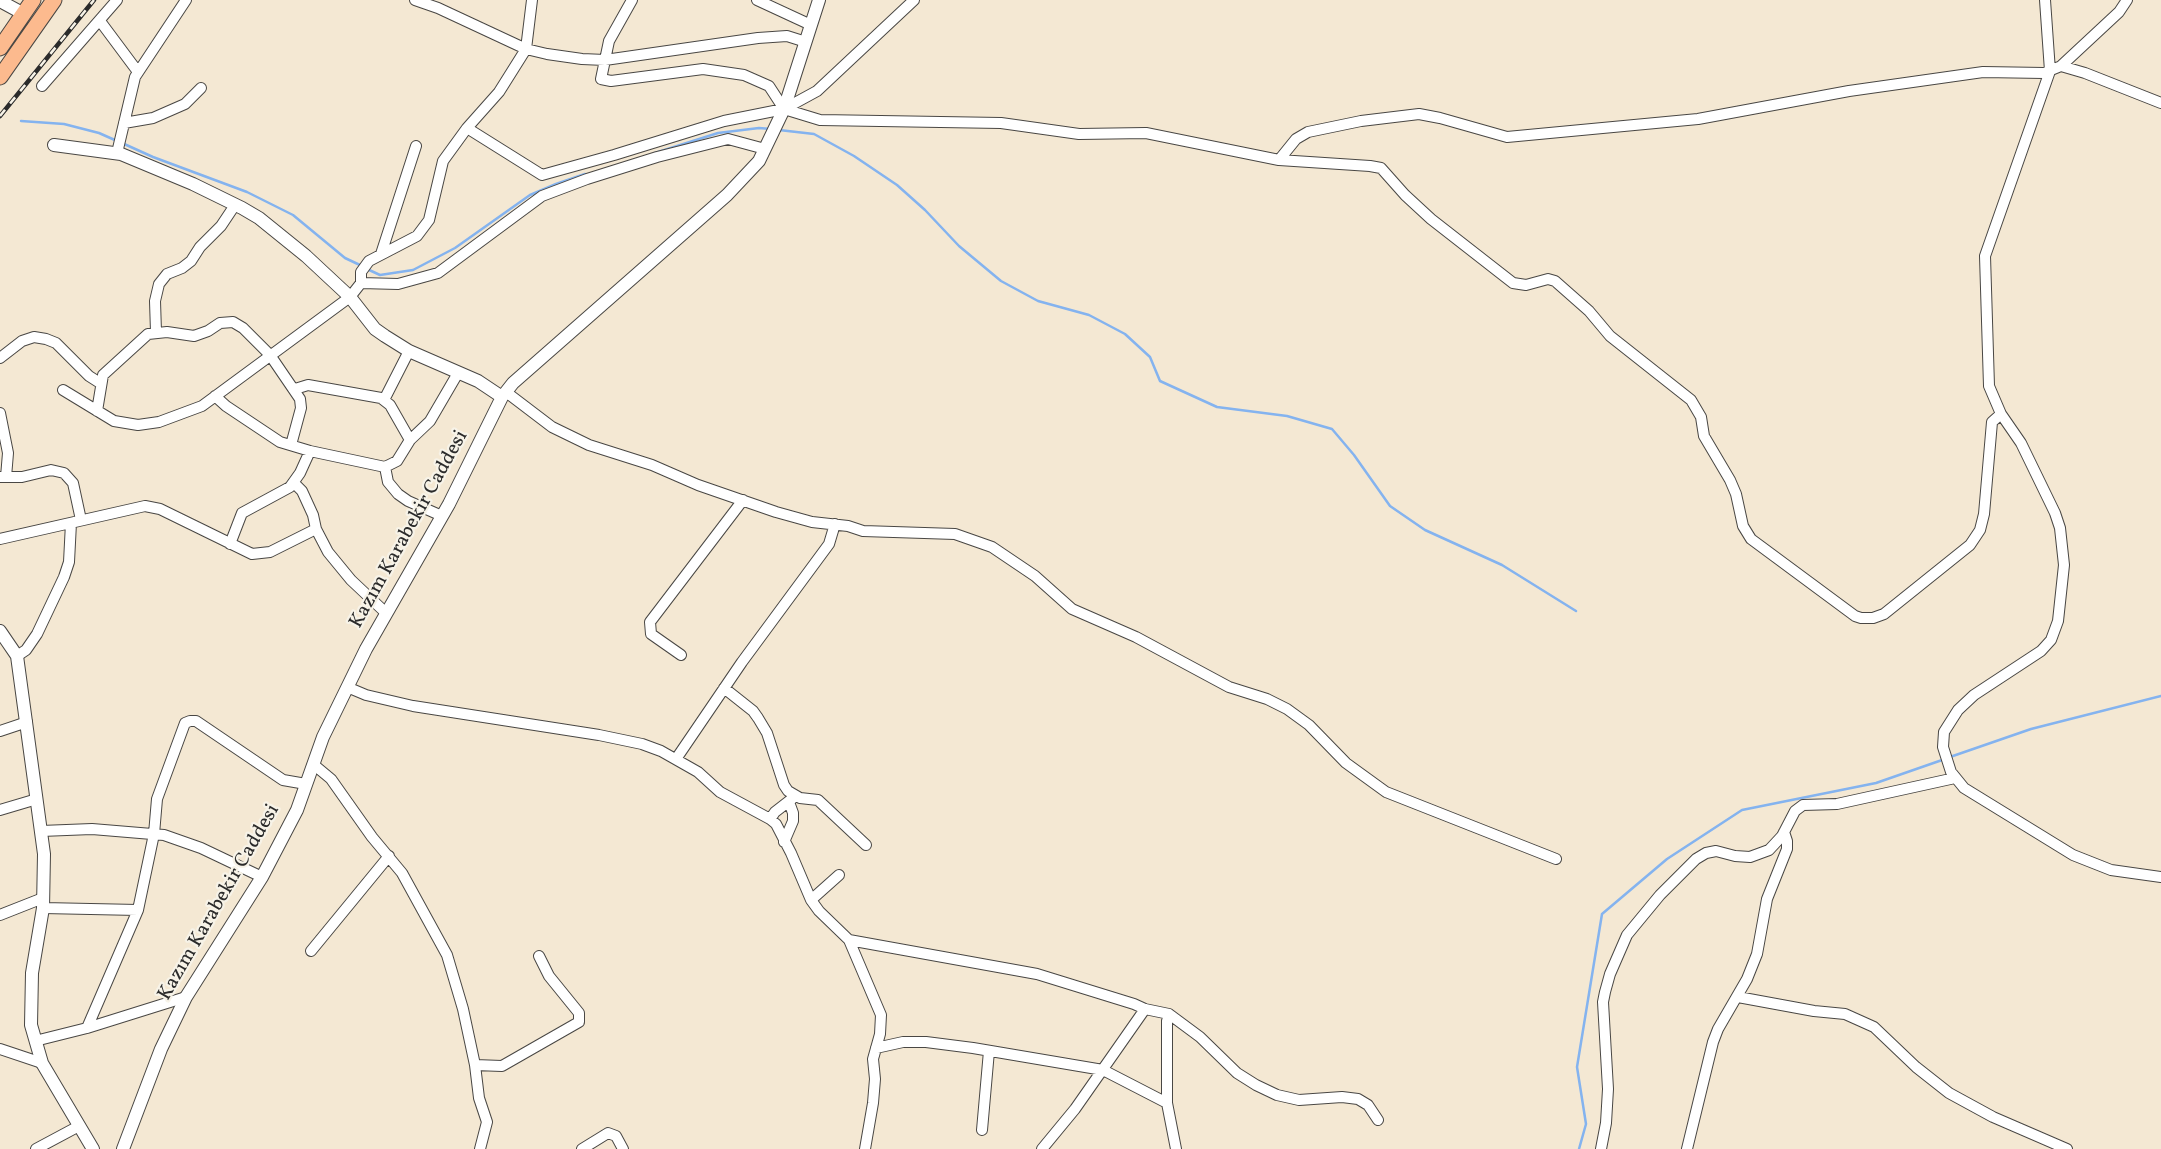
<!DOCTYPE html>
<meta charset="utf-8">
<style>
body{margin:0}
canvas{display:block;background:#f4e8d3}
</style>
<canvas width="2161" height="1149"></canvas>
<script>
const c = document.querySelector('canvas').getContext('2d');
c.lineJoin = 'round';
function toPath(rows) {
  const path = new Path2D();
  for (const r of rows) {
    path.moveTo(r[0], r[1]);
    for (let i = 2; i < r.length; i += 2) path.lineTo(r[i], r[i + 1]);
  }
  return path;
}
function stroke(path, color, width, dash) {
  c.strokeStyle = color;
  c.lineWidth = width;
  c.lineCap = dash ? 'butt' : 'round';
  c.setLineDash(dash || []);
  c.stroke(path);
}
function label(font, color, halo, rows, align = 'center') {
  c.font = font + ' Vollkorn,serif';
  c.lineWidth = 4.5;
  c.setLineDash([]);
  c.textBaseline = 'middle';
  c.strokeStyle = halo;
  c.fillStyle = color;
  for (const [text, x, y, turn = 0] of rows) {
    c.save();
    c.translate(x, y);
    c.rotate((+turn || 0) * Math.PI / 180);
    c.textAlign = isNaN(turn) ? turn : align;
    if (halo) c.strokeText(text, 0, 0);
    c.fillText(text, 0, 0);
    c.restore();
  }
}
stroke(toPath([
 [21,121,64,124,99,133,117,141],
 [779,130,814,134,854,156,897,185,925,210,959,246,1001,281,1038,301,1089,315,1125,334,1150,357,1160,381,1217,407,1287,416,1332,429,1354,455,1390,506,1425,530,1502,565,1576,611],
 [122,143,153,157,247,192,293,215,345,258,362,266],
 [655,153,718,133,759,128,771,129],
 [367,269,380,275,413,270,455,248,530,195,556,184,585,174],
 [1950,757,2031,729,2161,696],
 [1579,1149,1586,1124,1577,1067,1602,914,1667,859,1742,810,1876,783,1945,759]
]), '#84b3ef', 2.5);
const minor = toPath([
 [415,0,438,8,526,49,547,54,582,59,605,60,758,38,787,36,806,42],
 [632,0,609,41,601,79,611,81,703,69,744,75,769,86,784,109,817,91,914,0],
 [757,0,811,25],
 [2045,0,2050,71,1985,256,1989,386,2001,414,2021,443,2055,513,2060,528,2064,565,2058,621,2051,640,2041,651,1974,695,1958,710,1944,732,1943,747,1951,772,1964,788,2073,855,2111,870,2161,877],
 [100,21,138,72],
 [2061,66,2085,73,2161,103],
 [42,86,117,0],
 [124,123,153,118,185,104,201,88],
 [467,128,542,175,614,155,724,121,784,109,820,120,1001,123,1079,134,1146,133,1279,160,1370,166,1381,168,1405,195,1431,219,1513,283,1526,285,1548,279,1555,281,1589,311,1610,336,1691,400,1701,417,1704,436,1730,480,1736,494,1743,526,1751,539,1855,616,1861,618,1873,618,1884,614,1970,545,1980,530,1984,514,1992,422,2001,414],
 [117,153,135,77,186,0],
 [1279,160,1296,139,1308,132,1361,121,1419,114,1440,118,1507,137,1698,119,1849,91,1983,72,2044,73,2061,66,2119,12,2127,0],
 [381,254,416,146],
 [361,283,398,284,438,273,542,196,587,179,657,157,728,139,765,149],
 [156,332,155,301,159,284,167,274,182,268,191,261,200,247,221,226,235,205],
 [0,358,22,341,34,337,46,339,56,343,89,376,100,383],
 [295,389,308,385,381,398,390,405,410,440],
 [63,390,114,421,138,425,159,422,202,406,350,297,361,283,361,272,369,261,417,236,429,220,443,161,467,128,499,92,526,49,532,0],
 [506,392,552,427,589,445,652,465,698,485,776,512,812,522,848,526,863,531,955,534,992,547,1035,576,1072,609,1136,637,1229,687,1267,699,1287,709,1309,725,1346,763,1386,792,1556,859],
 [215,396,226,406,280,442,310,451,385,467,397,461,410,440,430,421,458,373],
 [384,400,409,351],
 [97,411,103,375,148,334,167,332,194,336,208,331,220,323,233,322,243,328,270,355,300,399,301,408,291,445],
 [0,413,8,453,6,477],
 [385,467,388,482,398,494,408,501,442,516],
 [0,477,22,477,51,470,64,473,73,483,81,520],
 [294,483,302,491,313,515,316,529,328,552,351,580,386,613],
 [0,539,145,506,160,509,252,554,270,552,316,529],
 [230,544,242,513,290,487,300,473,310,451],
 [681,655,651,634,650,622,743,500],
 [17,656,26,650,37,634,64,577,69,562,71,523],
 [347,687,366,695,413,706,599,735,642,744,661,751,698,772,720,792,770,819,776,824,791,853,811,900,819,911,849,940,881,1015,880,1034,873,1059,875,1079,873,1103,865,1149],
 [724,688,753,711,758,718,767,733,784,785,788,791,800,798,818,800,866,845],
 [0,731,27,722],
 [676,759,742,662,829,544,835,524],
 [313,764,331,779,372,837,402,873,447,955,463,1009,475,1065,479,1098,487,1122,480,1149],
 [0,810,37,799],
 [770,819,775,812,793,798],
 [41,831,92,829,164,835,201,848,262,877],
 [784,842,793,821,793,813,789,802],
 [811,900,839,875],
 [43,908,138,910],
 [0,915,43,898],
 [849,940,1037,974,1134,1004,1145,1009,1169,1014,1200,1037,1237,1073,1256,1085,1277,1095,1299,1100,1342,1097,1358,1099,1368,1105,1378,1120],
 [311,951,389,856],
 [1738,997,1814,1011,1845,1014,1874,1027,1916,1067,1949,1093,1993,1117,2067,1149],
 [1169,1014,1167,1021,1167,1103,1176,1149],
 [87,1028,138,910,154,834,157,799,185,723,190,721,196,721,283,780,306,784],
 [35,1041,87,1028,186,997],
 [876,1048,903,1042,926,1042,973,1048,1103,1070,1167,1103],
 [0,1049,42,1063],
 [475,1065,502,1066,579,1022,579,1013,549,976,539,956],
 [982,1130,989,1051],
 [36,1149,79,1126],
 [582,1149,608,1133,616,1136,623,1149],
 [1042,1149,1075,1109,1145,1009],
 [1601,1149,1606,1123,1608,1089,1603,1002,1605,992,1610,974,1627,935,1660,895,1696,859,1706,853,1716,851,1735,856,1750,857,1769,850,1782,836,1795,811,1803,805,1837,804,1955,778],
 [1687,1149,1713,1042,1718,1029,1747,979,1757,954,1767,899,1787,849,1787,841,1784,832]
]);
const tertiary = toPath([
 [0,1,24,14],
 [54,145,121,154,193,184,242,208,259,218,306,256,350,297,375,329,385,336,409,351,478,381,502,397],
 [0,631,17,656,44,854,43,908,32,973,31,1025,42,1063,93,1149],
 [123,1149,161,1049,186,997,262,877,297,810,323,737,366,649,449,504,502,397,513,383,727,195,759,161,784,109,819,0]
]);
const primary = toPath([
 [0,48,33,0],
 [0,77,54,0]
]);
stroke(minor, '#494744', 12);
stroke(tertiary, '#494744', 14);
stroke(primary, '#494744', 17);
stroke(minor, '#fff', 10);
stroke(tertiary, '#fff', 12);
stroke(primary, '#fcba8e', 15);
const rail = toPath([
 [0,116,94,0]
]);
stroke(rail, '#2b2b2b', 4.5);
stroke(rail, '#f7f3e8', 2.5, [8]);
label('20px', '#2b2b2b', '#f7f3e8', [
 ["Kazım Karabekir Caddesi",410,530,-61],
 ["Kazım Karabekir Caddesi",220,903,-60]
]);
</script>
